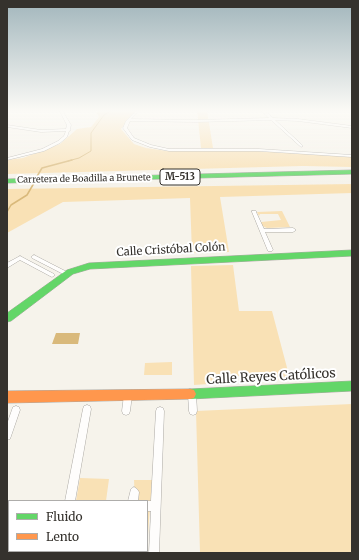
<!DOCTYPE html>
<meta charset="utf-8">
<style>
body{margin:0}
#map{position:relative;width:359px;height:560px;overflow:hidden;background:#f6f3eb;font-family:Merriweather,serif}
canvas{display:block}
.frame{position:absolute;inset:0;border:8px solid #35322d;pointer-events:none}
.legend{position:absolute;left:8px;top:500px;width:140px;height:52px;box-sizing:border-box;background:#fff;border:1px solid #aeadab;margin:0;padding:5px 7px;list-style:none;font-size:12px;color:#35322d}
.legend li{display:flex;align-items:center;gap:8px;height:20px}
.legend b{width:20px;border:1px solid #aeadab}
</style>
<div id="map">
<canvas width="359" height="560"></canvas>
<div class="frame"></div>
<ul class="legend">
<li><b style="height:5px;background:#63d668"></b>Fluido</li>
<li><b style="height:5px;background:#ff974d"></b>Lento</li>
</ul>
</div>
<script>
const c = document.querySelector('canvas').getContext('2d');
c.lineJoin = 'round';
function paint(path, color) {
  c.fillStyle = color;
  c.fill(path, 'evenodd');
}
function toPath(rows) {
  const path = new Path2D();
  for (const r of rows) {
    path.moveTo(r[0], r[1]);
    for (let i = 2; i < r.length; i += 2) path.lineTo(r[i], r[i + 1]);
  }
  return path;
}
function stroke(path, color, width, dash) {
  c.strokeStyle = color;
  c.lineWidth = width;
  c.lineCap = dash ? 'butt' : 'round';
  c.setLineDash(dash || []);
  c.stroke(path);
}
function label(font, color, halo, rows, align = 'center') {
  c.font = font + ' Merriweather,serif';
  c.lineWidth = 4;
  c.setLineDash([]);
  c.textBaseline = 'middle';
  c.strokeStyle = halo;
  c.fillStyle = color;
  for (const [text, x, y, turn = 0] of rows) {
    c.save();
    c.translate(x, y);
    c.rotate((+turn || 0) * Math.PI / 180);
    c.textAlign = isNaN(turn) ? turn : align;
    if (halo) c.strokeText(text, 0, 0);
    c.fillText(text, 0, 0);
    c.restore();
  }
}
paint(toPath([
 [101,110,136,110,121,129,134,144,146,148,167,151,258,151,352,157,352,167,303,166,7,174,7,160,23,158,60,144,77,129,91,127,99,117,96,112],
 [197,110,207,110,213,148,201,148],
 [352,184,352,193,220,197,229,252,192,253,190,198,63,202,7,233,7,189],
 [282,211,290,227,267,228,262,226,261,222,281,220,278,214,260,214,259,216,257,212],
 [233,265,239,311,272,311,290,379,250,381,249,375,236,376,237,382,194,385,191,266],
 [172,362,172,375,144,375,145,363],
 [352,404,352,553,200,553,196,411],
 [80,478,109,479,106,501,76,501],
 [134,480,152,480,147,548,147,501,135,501]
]), '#f9e1b5');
paint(toPath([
 [56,333,80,333,78,344,52,344]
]), '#d9b97b');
stroke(toPath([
 [68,161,79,158,91,151,91,133,104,115,112,110]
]), '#d9b97b', 1);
stroke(toPath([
 [36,178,42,168,72,160],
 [7,212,11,205,27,195,34,183]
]), '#d9b97b', 1.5);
const street = toPath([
 [59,110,62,110,71,125,70,129,71,130,69,131,67,137,60,143,44,151,7,160,7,158,42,149,58,141,64,136,66,131,41,132,7,127,7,125,41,130,66,129,67,125,59,110],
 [137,110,140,110,131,119,196,120,269,118,260,110,264,110,273,118,298,119,352,126,352,128,298,121,275,120,302,145,303,146,301,147,271,120,196,122,130,121,127,128,134,138,151,145,169,149,259,149,352,155,352,157,259,151,169,151,150,147,132,140,123,128,126,121,137,110],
 [252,211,256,211,256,212,264,229,293,228,296,230,293,232,265,232,273,250,272,251,268,251,252,212,252,211],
 [34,255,69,273,70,274,69,275,65,275,32,258,31,257,34,255],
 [20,256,54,274,55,275,52,277,50,276,20,260,7,268,7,263,20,256],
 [192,390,195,391,196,394,197,411,196,414,193,415,190,414,189,411,188,394,189,391,192,390],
 [128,391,131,392,132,395,130,411,129,414,126,415,123,414,122,411,124,395,125,392,128,391],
 [87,405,90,406,91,409,75,501,65,501,83,409,84,406,87,405],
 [16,406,19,407,20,410,10,439,7,440,7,424,13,407,16,406],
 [160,407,163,408,164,411,159,553,149,553,151,511,147,511,147,501,151,501,156,411,157,408,160,407],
 [134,487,137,489,139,492,138,501,128,501,131,489,134,487],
 [55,551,65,551,65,553,55,553,55,551]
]);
const fast = toPath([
 [352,170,352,174,7,183,7,179,352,170],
 [352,250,352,256,90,269,73,274,11,321,7,322,7,313,67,270,89,263,352,250],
 [352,381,352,391,190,399,186,398,184,394,186,390,190,389,352,381]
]);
const slow = toPath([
 [190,389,194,390,196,394,194,398,190,399,7,403,7,391,190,389]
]);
stroke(street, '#aca9a4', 1);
stroke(fast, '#aca9a4', 1);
stroke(slow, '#aca9a4', 1);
paint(street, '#fefdfc');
paint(fast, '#63d668');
paint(slow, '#ff974d');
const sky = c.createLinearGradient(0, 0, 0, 188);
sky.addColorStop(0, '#a2b6bc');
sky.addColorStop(0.59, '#fbfaf6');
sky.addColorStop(1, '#fbfaf600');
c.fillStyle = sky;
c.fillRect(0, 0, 359, 188);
label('9px', '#35322d', '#fff', [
 ["Carretera de Boadilla a Brunete",84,179,-1]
]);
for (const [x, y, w] of [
 [180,177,40]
]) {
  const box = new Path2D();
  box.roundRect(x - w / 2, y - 8, w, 16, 3);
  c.fillStyle = '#fff';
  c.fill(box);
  stroke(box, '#35322d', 1);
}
label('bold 10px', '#35322d', null, [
 ["M-513",180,177]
]);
label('11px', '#35322d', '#fff', [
 ["Calle Cristóbal Colón",171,250,-3]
]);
label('13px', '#35322d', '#fff', [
 ["Calle Reyes Católicos",271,377,-3]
]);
</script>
